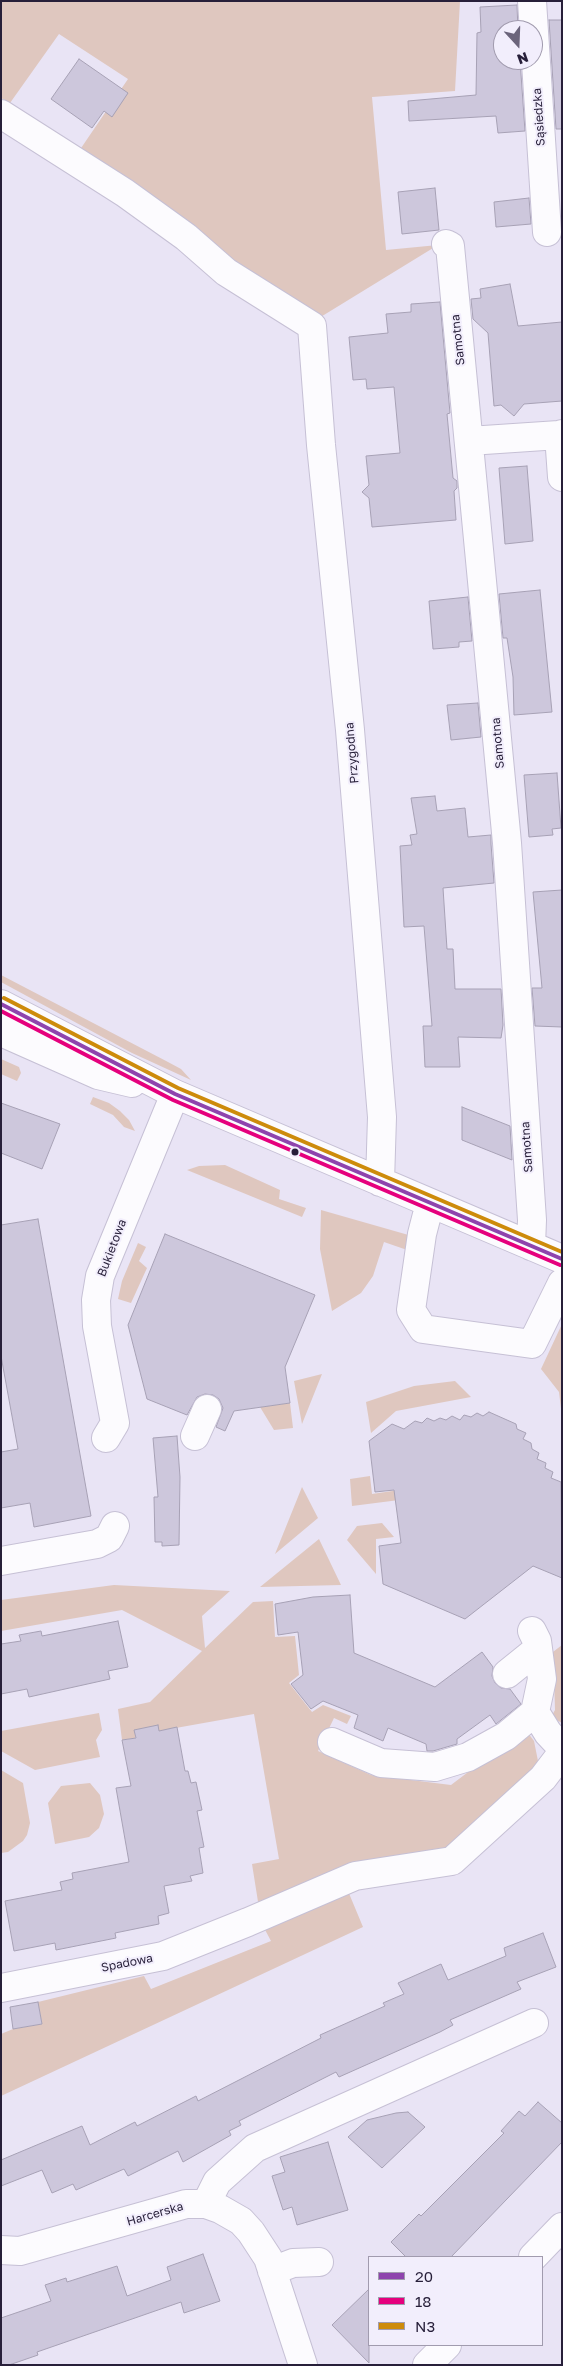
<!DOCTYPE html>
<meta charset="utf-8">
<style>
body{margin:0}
#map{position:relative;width:563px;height:2366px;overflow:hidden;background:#e9e4f5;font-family:"Golos Text",sans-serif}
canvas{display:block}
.frame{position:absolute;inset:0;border:2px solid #271f39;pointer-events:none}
.legend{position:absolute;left:368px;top:2256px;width:175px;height:90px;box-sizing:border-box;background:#f2eefc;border:1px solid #a19bae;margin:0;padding:6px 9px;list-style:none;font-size:15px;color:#271f39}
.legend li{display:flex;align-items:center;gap:10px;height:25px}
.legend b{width:25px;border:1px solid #a19bae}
.north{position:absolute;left:493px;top:20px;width:50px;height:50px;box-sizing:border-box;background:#f2eefc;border:1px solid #a19bae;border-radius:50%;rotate:160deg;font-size:14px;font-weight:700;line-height:20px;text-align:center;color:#271f39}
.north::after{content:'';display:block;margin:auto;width:18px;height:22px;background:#6b647b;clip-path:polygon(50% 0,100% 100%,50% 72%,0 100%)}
</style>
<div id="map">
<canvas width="563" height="2366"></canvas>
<div class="frame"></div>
<ul class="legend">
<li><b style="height:6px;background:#8e44ad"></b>20</li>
<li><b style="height:6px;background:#e5007d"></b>18</li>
<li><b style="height:6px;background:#cd8b0b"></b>N3</li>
</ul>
<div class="north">N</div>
</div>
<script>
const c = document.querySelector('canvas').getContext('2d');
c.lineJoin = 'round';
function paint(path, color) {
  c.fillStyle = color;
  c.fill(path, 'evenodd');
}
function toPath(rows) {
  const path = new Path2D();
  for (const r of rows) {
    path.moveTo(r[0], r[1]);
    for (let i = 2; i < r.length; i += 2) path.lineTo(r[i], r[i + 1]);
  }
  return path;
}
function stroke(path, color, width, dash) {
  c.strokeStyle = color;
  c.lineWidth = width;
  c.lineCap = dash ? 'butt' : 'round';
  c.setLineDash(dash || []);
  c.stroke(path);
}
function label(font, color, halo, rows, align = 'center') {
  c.font = font + ' "Golos Text",sans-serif';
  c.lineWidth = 4;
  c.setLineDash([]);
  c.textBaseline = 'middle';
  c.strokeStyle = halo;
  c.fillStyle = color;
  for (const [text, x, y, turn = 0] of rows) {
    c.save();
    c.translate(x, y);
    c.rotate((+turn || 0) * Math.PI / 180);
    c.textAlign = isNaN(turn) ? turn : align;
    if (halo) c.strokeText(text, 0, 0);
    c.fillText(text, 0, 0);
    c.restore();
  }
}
paint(toPath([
 [1,1,460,1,455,91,372,97,386,250,438,245,319,318,77,154,128,79,59,34,10,103,1,98],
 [1,975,168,1062,181,1069,191,1080,132,1053,1,982],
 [1,1059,19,1067,21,1073,17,1081,1,1074],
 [93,1097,109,1103,120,1111,129,1120,135,1131,124,1127,113,1115,90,1104],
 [225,1165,280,1190,279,1199,306,1208,302,1217,187,1170,199,1166],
 [321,1210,412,1236,410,1251,384,1242,373,1276,361,1293,332,1311,320,1249],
 [138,1243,146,1247,139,1261,147,1268,131,1303,118,1299,122,1281],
 [562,1324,562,1417,559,1392,541,1369],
 [322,1374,302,1424,294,1381],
 [455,1381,471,1397,396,1411,371,1433,366,1402,414,1386],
 [290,1403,293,1428,274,1430,260,1407],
 [370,1476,372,1494,406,1489,407,1499,352,1506,350,1479],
 [302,1487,318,1518,275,1554],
 [382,1523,394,1537,376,1539,376,1574,347,1540,357,1526],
 [319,1539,341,1585,260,1587],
 [114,1585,230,1591,202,1616,205,1648,253,1602,273,1601,275,1637,295,1636,299,1675,289,1683,312,1712,323,1705,351,1716,347,1724,334,1718,318,1751,371,1775,451,1785,525,1729,534,1741,540,1771,472,1834,438,1852,259,1908,252,1864,279,1859,254,1714,159,1731,157,1726,135,1730,135,1738,122,1740,118,1709,150,1702,202,1651,122,1610,1,1631,1,1600],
 [562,1645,562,1723,551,1717,555,1710,554,1677,549,1655],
 [99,1713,102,1730,96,1740,100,1757,35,1770,1,1751,1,1731],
 [1,1770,23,1783,30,1823,27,1835,23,1841,8,1852,1,1853],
 [90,1783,100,1795,104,1814,99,1828,89,1837,55,1844,48,1803,61,1786],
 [348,1891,363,1927,1,2096,1,2034,13,2029,42,2024,38,2002,144,1976,151,1989,271,1941,263,1926]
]), '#dfc7bf');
const building = toPath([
 [517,5,518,30,503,30,503,60,520,60,525,131,498,133,496,116,409,121,408,101,476,95,477,33,481,32,480,7,517,5],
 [549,20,562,20,562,129,556,129,549,20],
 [79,59,128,93,112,117,104,111,92,128,51,99,79,59],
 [435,188,439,230,402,234,398,192,435,188],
 [529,198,531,224,496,227,494,202,529,198],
 [510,284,518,326,562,322,562,401,524,404,514,416,501,405,494,406,488,333,473,319,471,299,481,298,480,289,510,284],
 [440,302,450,413,447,414,453,478,457,481,457,488,454,491,456,520,372,527,369,498,362,492,369,485,366,456,400,453,394,387,367,389,366,379,353,380,349,337,388,333,386,314,411,312,411,304,440,302],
 [527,466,533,541,505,544,499,468,527,466],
 [540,590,552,712,514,715,513,677,507,638,503,638,499,594,540,590],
 [468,597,472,641,459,642,459,647,433,649,429,601,468,597],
 [478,703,481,737,451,740,447,705,478,703],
 [557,773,561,828,552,829,553,835,529,837,524,775,557,773],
 [435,796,437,811,465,808,468,837,491,835,491,844,494,883,443,888,447,949,453,949,455,989,501,989,503,1025,501,1038,458,1037,460,1067,425,1067,423,1026,432,1026,424,926,404,927,400,846,412,845,410,835,417,834,411,798,435,796],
 [562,890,562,1027,535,1026,532,988,542,988,533,892,562,890],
 [1,1103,60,1124,42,1169,1,1153,1,1103],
 [462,1107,510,1126,512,1160,462,1140,462,1107],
 [38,1219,91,1516,34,1527,30,1503,1,1508,1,1452,18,1449,1,1356,1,1225,38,1219],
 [165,1234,315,1295,285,1367,290,1403,234,1411,225,1431,216,1427,223,1408,219,1399,213,1395,205,1394,197,1397,187,1415,147,1399,128,1325,165,1234],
 [489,1412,516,1424,517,1429,526,1433,523,1439,531,1443,532,1449,539,1453,537,1459,546,1463,545,1468,553,1472,551,1478,561,1482,562,1578,533,1566,465,1619,383,1584,379,1546,401,1543,394,1490,375,1492,369,1441,392,1424,404,1429,415,1421,422,1423,427,1418,434,1421,440,1418,446,1420,452,1416,460,1420,464,1415,471,1417,477,1413,483,1416,489,1412],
 [177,1436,180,1477,179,1545,162,1546,162,1542,155,1542,154,1497,158,1497,153,1438,177,1436],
 [350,1595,354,1653,435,1687,482,1652,493,1667,492,1676,495,1683,501,1688,510,1689,521,1704,496,1724,490,1715,457,1739,457,1744,433,1751,427,1751,426,1744,388,1728,383,1741,354,1728,358,1715,323,1701,311,1709,291,1684,303,1675,298,1632,278,1635,275,1604,313,1597,350,1595],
 [118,1621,128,1667,108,1671,110,1679,29,1697,27,1689,1,1694,1,1644,21,1641,19,1635,41,1631,42,1636,118,1621],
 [158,1725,159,1731,177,1727,185,1771,188,1771,191,1783,196,1782,202,1810,197,1811,204,1847,199,1848,203,1873,190,1876,192,1881,164,1886,169,1913,158,1916,159,1924,115,1933,116,1938,56,1950,55,1943,14,1951,5,1901,62,1890,60,1882,73,1879,72,1873,129,1862,116,1788,131,1786,122,1740,136,1738,134,1730,158,1725],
 [543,1933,556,1967,517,1982,521,1989,450,2020,453,2025,440,2032,339,2077,336,2072,239,2121,241,2125,229,2131,231,2135,183,2162,178,2151,128,2176,124,2169,76,2190,73,2184,52,2193,42,2170,1,2186,1,2160,82,2126,90,2145,135,2122,137,2126,196,2096,198,2101,321,2038,320,2035,385,2006,383,2003,404,1994,398,1983,441,1964,448,1980,506,1956,504,1948,543,1933],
 [38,2002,42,2024,13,2029,10,2007,38,2002],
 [538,2102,562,2123,562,2142,451,2257,406,2257,391,2242,419,2214,421,2216,504,2133,501,2131,519,2111,525,2116,538,2102],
 [408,2112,425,2127,382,2168,348,2137,367,2120,396,2113,408,2112],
 [328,2142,348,2210,297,2225,292,2207,283,2210,272,2176,285,2172,280,2157,328,2142],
 [203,2254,220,2301,184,2313,181,2302,37,2352,38,2355,9,2365,1,2365,1,2318,51,2301,45,2285,66,2278,67,2282,117,2266,127,2296,171,2280,167,2267,203,2254],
 [369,2289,369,2363,332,2325,369,2289]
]);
paint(building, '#cdc7dc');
stroke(building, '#a7a1b5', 1);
const minor = toPath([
 [532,1,547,232],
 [1,114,125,193,186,237,226,272,312,326,321,445,350,730,382,1117,380,1182],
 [446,244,450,246,507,843,532,1220,531,1246],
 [562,434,559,435,562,477],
 [469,441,559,435],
 [1,1004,175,1094,562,1259],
 [1,1032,98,1075,132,1083],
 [430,1203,422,1234,411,1310,423,1329,532,1344,562,1283],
 [195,1436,207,1409],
 [106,1438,115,1423,97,1326,96,1300,100,1276,175,1094],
 [1,1561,97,1544,109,1538,115,1526],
 [532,1631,537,1641,542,1679,535,1712],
 [507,1674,538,1649],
 [332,1742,381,1763,435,1767,468,1757,506,1736,535,1712,548,1733,562,1748],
 [1,1988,163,1956,248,1922,355,1876,452,1861,543,1778,562,1753],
 [206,2204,217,2182,255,2148,534,2023],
 [1,2250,20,2251,186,2204,206,2204,220,2209,241,2221,251,2232,268,2258,303,2365],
 [533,2257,562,2227],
 [272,2271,293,2263,319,2262],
 [427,2365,447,2345]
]);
stroke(minor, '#c6c0d5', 30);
stroke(minor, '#fcfbfe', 28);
stroke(toPath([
 [1,1004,175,1094,562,1259]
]), '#8e44ad', 4);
stroke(toPath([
 [1,1011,173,1100,560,1265]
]), '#e5007d', 4);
stroke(toPath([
 [4,998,178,1088,562,1252]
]), '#cd8b0b', 4);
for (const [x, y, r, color] of [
 [295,1152,4.5,"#271f39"]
]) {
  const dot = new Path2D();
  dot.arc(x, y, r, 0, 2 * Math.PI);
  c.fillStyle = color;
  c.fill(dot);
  stroke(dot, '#f2eefc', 2);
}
label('12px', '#271f39', '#f2eefc', [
 ["Sąsiedzka",539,117,-94],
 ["Samotna",458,340,-96],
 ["Samotna",498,743,-95],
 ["Przygodna",352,753,-95],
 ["Samotna",527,1147,-94],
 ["Bukietowa",112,1248,-69],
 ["Spadowa",127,1963,-11],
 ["Harcerska",155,2214,-16]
]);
</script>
